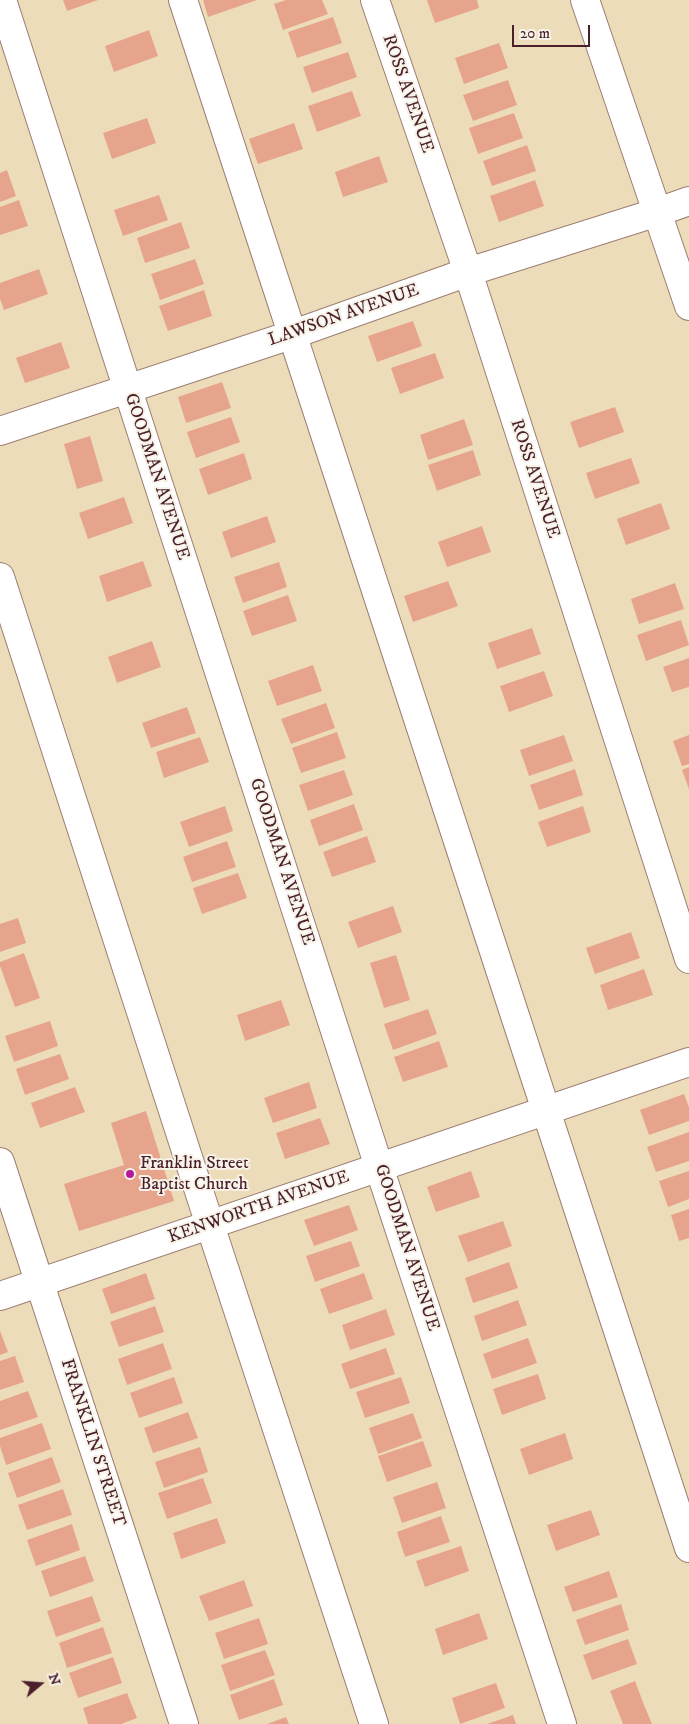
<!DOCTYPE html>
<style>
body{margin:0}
#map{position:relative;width:689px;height:1724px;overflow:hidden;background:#eddcb9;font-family:"IM FELL DW Pica",serif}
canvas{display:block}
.north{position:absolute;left:15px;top:1659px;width:50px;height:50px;-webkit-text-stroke:4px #f7f3e8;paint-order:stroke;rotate:72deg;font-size:14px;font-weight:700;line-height:20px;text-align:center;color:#4a1f2b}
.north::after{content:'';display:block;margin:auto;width:18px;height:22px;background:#4a1f2b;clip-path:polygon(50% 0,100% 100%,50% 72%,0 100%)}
.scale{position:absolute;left:512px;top:25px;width:78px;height:22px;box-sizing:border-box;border:2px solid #4a1f2b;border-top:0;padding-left:6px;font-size:15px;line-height:18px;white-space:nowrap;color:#4a1f2b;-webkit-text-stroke:4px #f7f3e8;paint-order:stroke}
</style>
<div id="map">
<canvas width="689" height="1724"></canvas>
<div class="north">N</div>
<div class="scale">20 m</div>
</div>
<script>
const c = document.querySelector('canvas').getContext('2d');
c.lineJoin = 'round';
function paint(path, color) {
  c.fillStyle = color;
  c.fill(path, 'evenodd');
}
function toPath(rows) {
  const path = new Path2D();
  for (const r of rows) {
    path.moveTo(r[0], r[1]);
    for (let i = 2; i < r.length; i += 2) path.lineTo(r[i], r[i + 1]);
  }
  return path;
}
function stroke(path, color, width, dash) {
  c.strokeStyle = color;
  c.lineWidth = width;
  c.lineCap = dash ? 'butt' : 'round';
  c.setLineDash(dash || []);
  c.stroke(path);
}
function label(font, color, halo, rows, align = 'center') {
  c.font = font + ' "IM FELL DW Pica",serif';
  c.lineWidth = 4;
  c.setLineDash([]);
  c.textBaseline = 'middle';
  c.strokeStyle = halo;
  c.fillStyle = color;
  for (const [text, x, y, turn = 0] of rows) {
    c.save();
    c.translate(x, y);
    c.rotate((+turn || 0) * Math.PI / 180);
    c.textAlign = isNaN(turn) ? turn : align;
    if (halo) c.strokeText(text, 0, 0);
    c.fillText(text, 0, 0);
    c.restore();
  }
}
paint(toPath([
 [63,0,98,0,67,11],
 [203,0,257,0,208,17],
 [286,0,322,0,328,14,283,30,274,4],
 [427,0,477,0,479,8,435,23],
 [333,17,342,43,297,58,288,32],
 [149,30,158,56,114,72,105,46],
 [499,43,508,68,464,84,455,58],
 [348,52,357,77,312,93,303,67],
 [508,80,517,105,473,121,463,95],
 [352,91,361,116,317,132,308,106],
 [514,113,523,138,478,154,469,128],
 [147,118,156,143,112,159,103,133],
 [294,123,303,149,258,164,249,139],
 [527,145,536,171,492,186,483,161],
 [379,156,388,182,343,197,335,172],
 [7,170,16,196,0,202,0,173],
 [535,180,544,206,499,222,490,196],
 [159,195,168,220,123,236,114,210],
 [19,200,28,226,0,235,0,207],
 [181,222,190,248,145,263,137,238],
 [195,259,204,284,160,300,151,274],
 [39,269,48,294,4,310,0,299,0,283],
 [204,290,212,316,168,331,159,306],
 [413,321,422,346,377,362,368,336],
 [61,342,70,368,25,383,16,358],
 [435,353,444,378,400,394,391,368],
 [222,382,231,408,186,423,178,397],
 [615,407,624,432,579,448,570,422],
 [231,417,240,442,196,458,187,432],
 [464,419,473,445,428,460,420,435],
 [90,436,103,481,77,489,64,444],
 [473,450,481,475,437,491,428,465],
 [244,453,252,479,208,495,199,469],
 [631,458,640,483,595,499,586,473],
 [124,497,133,523,88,539,79,513],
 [661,503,670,529,626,545,617,519],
 [267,516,276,542,231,558,222,532],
 [482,526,491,552,447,567,438,542],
 [143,561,152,586,107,602,99,576],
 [279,562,287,587,243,603,234,577],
 [448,581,458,606,413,622,404,596],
 [675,583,684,609,639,624,631,599],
 [288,595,297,621,252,636,243,611],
 [681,620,689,645,646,661,637,635],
 [532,628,541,654,497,669,488,643],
 [152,641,161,667,117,683,108,657],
 [689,658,689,687,672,692,663,667],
 [313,665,322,691,277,706,268,681],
 [544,671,553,696,509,712,500,686],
 [326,703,335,728,291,744,281,719],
 [187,707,196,733,151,748,142,723],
 [337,732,346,758,301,773,292,748],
 [564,735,573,761,529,776,520,750],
 [689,735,689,764,682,766,673,741],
 [200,737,209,762,164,778,156,752],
 [689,767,689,789,682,770],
 [575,769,583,795,539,810,530,785],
 [344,770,353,795,308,811,299,785],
 [354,804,363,830,319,846,310,820],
 [225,806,233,831,189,847,180,822],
 [583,806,591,832,547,847,538,822],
 [367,836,376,862,332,877,323,852],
 [227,841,236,867,192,882,183,857],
 [238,873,247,898,202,914,193,888],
 [393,906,402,932,358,948,348,922],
 [18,918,26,943,0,952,0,924],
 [631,932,640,958,595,974,586,948],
 [24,953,40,998,15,1007,0,966,0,962],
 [396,955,410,1000,384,1008,370,963],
 [644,969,653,995,608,1010,600,985],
 [281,1000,290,1025,245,1041,237,1015],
 [428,1009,437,1034,393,1050,384,1024],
 [50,1021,58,1046,14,1062,5,1036],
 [439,1041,448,1067,403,1082,394,1057],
 [60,1054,69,1079,25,1095,16,1069],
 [309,1082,317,1108,273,1123,264,1098],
 [75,1087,85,1112,40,1128,31,1103],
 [684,1094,689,1107,689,1121,649,1135,640,1110],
 [146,1111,174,1201,79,1231,64,1184,124,1165,111,1123],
 [320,1118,330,1144,285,1159,276,1133],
 [689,1132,689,1161,656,1172,647,1147],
 [471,1171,480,1197,436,1212,427,1187],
 [689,1171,689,1199,668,1207,659,1181],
 [349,1205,358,1230,314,1246,304,1220],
 [689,1209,689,1238,679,1241,671,1215],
 [503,1221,512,1246,468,1262,458,1236],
 [351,1241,360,1266,315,1282,306,1256],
 [509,1262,518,1288,473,1303,465,1278],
 [146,1273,155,1299,111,1314,102,1289],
 [364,1273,373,1299,329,1314,320,1289],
 [518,1300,527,1325,482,1341,474,1316],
 [155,1306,164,1332,119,1347,110,1322],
 [386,1309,395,1335,350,1350,342,1325],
 [0,1331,8,1352,0,1355],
 [528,1338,537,1363,492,1379,483,1354],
 [163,1343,172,1369,127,1385,118,1359],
 [386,1348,395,1374,350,1389,341,1364],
 [15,1356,24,1382,0,1390,0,1361],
 [538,1374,546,1399,502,1415,493,1389],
 [174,1377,183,1403,139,1418,130,1393],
 [401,1377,410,1403,365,1418,356,1392],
 [28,1391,38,1417,0,1430,0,1401],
 [188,1412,198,1438,153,1453,144,1428],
 [413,1413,422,1438,378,1454,369,1428],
 [42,1423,51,1449,6,1465,0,1446,0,1438],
 [565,1433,573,1459,529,1475,520,1449],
 [423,1441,432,1466,387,1482,378,1456],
 [200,1447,208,1472,164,1488,155,1462],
 [52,1457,61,1482,17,1498,8,1473],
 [203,1478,212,1503,167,1519,158,1493],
 [437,1482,446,1508,402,1523,393,1497],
 [63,1489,72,1515,27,1530,18,1505],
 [591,1510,600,1535,556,1551,547,1525],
 [441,1516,450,1542,405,1557,397,1532],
 [217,1518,226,1543,181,1559,173,1533],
 [72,1524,80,1550,36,1566,27,1540],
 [461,1546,469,1571,425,1587,416,1561],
 [85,1556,94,1581,50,1597,41,1571],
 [609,1571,618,1597,573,1612,564,1587],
 [244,1580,253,1606,209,1621,199,1596],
 [92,1596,101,1621,56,1637,47,1611],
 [621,1604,629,1630,585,1645,576,1620],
 [479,1613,488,1639,443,1655,435,1629],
 [259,1618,268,1644,224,1659,215,1633],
 [103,1627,112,1653,67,1668,59,1643],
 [628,1639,637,1664,592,1680,583,1655],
 [265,1650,275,1675,230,1691,221,1665],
 [113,1657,122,1683,78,1698,69,1673],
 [274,1679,283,1705,239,1720,230,1695],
 [635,1681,644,1705,652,1724,623,1724,610,1691],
 [496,1683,505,1708,460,1724,452,1698],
 [127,1693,137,1718,121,1724,88,1724,83,1708],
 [513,1715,516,1724,487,1724],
 [286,1717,289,1724,267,1724]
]), '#e7a48c');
const minor = toPath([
 [2,0,379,1167,562,1724],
 [183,0,689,1548],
 [375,0,468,272,689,959],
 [585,0,689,306],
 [0,431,291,335,468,272,658,212,689,201],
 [0,577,210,1225,374,1724],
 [0,1162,184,1724],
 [0,1296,689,1062]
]);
stroke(minor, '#9c7e72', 30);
stroke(minor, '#fff', 28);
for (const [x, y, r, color] of [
 [130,1174,5,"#b5179e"]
]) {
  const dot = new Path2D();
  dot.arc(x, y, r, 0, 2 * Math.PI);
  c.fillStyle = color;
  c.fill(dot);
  stroke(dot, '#f7f3e8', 2);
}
label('18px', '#4a1f2b', '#f7f3e8', [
 ["ROSS AVENUE",407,94,71],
 ["LAWSON AVENUE",344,316,-19],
 ["GOODMAN AVENUE",156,477,72],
 ["ROSS AVENUE",534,479,72],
 ["GOODMAN AVENUE",281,862,72],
 ["KENWORTH AVENUE",259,1208,-19],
 ["GOODMAN AVENUE",406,1248,72],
 ["FRANKLIN STREET",92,1443,72]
]);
label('18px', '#4a1f2b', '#f7f3e8', [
 ["Franklin Street",140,1164],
 ["Baptist Church",140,1185]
], 'left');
</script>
